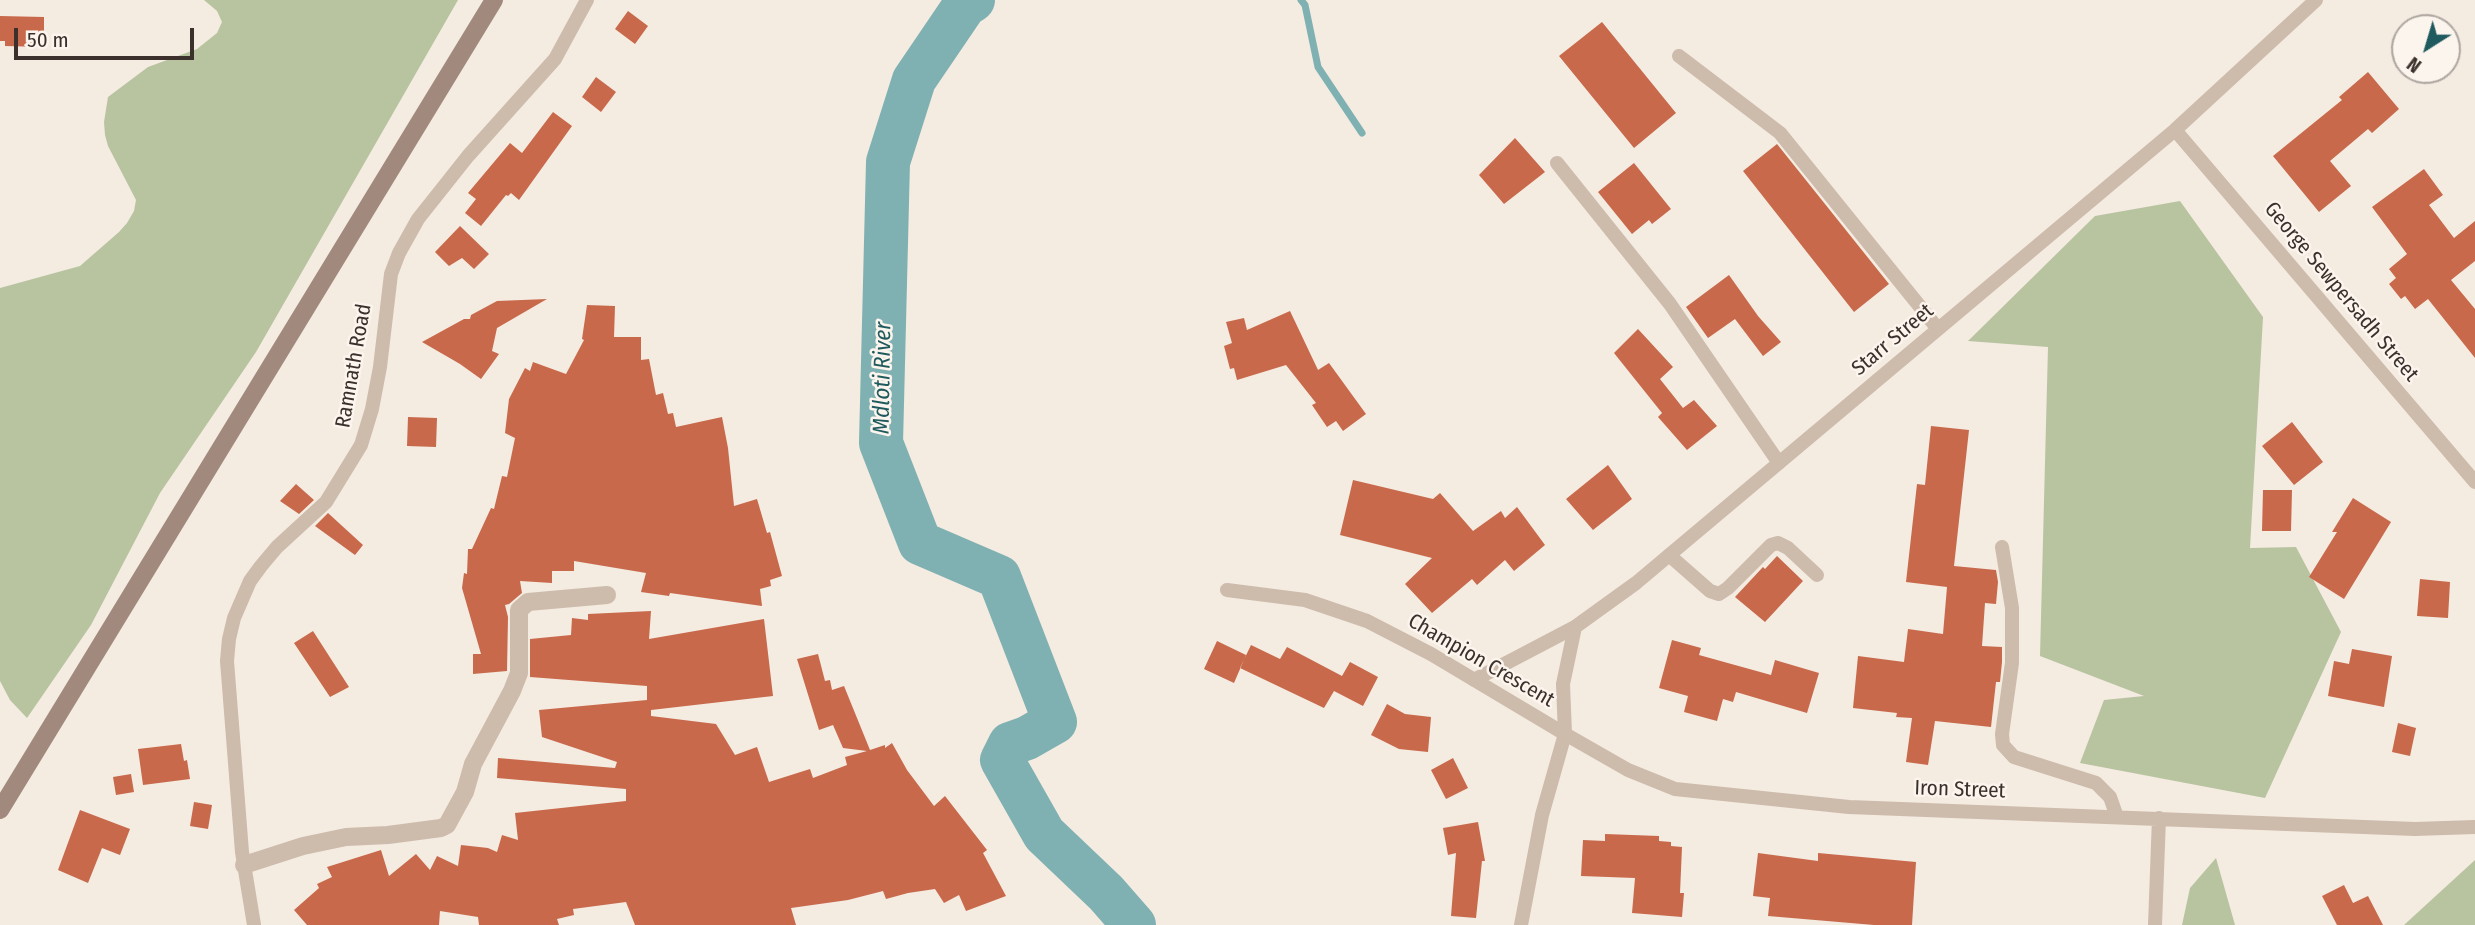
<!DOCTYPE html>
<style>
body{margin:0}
#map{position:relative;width:2475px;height:925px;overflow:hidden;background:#f4ebe1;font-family:"Fira Sans Condensed",sans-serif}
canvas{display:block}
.north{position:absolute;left:2391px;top:14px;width:70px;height:70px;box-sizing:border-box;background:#fbf5ee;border:2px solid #aea6a0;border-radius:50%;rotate:217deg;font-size:19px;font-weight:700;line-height:28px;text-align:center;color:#3b302b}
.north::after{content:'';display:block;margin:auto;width:24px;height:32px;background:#1f5a5e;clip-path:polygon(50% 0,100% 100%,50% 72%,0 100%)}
.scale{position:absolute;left:14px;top:28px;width:180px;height:32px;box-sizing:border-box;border:4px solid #3b302b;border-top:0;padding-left:9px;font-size:21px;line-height:24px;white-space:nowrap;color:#3b302b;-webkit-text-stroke:5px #fbf5ee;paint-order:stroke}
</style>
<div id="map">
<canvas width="2475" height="925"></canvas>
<div class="north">N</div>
<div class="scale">50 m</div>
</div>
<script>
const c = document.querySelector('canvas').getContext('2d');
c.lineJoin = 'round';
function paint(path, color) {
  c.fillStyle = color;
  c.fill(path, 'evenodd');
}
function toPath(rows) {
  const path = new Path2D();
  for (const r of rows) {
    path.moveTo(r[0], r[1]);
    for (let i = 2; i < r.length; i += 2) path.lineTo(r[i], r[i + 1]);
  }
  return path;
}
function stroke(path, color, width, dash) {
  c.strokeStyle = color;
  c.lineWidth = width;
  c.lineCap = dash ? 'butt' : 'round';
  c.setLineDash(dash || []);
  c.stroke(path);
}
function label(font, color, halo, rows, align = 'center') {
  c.font = font + ' "Fira Sans Condensed",sans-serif';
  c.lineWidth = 5;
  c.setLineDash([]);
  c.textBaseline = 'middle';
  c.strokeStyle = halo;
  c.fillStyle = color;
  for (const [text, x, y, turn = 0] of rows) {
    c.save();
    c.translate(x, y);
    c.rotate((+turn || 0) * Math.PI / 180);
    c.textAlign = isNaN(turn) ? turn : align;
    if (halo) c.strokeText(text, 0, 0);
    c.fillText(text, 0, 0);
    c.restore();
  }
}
paint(toPath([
 [204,0,458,0,256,352,160,493,91,625,27,718,10,700,0,681,0,288,80,266,119,232,127,223,134,211,136,200,108,146,105,135,104,122,108,97,148,67,197,49,217,33,222,22,217,11],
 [2180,201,2263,317,2250,548,2296,547,2341,632,2265,798,2080,763,2104,700,2144,696,2040,656,2048,347,1968,341,2095,216],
 [2216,858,2235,925,2182,925,2190,888],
 [2475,860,2475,925,2404,925]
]), '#b8c4a0');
stroke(toPath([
 [1301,0,1305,5,1318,67,1362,133]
]), '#7fb0b2', 7);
stroke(toPath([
 [973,0,965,5,914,80,888,162,881,443,920,543,999,577,1055,722,1027,738,1010,744,1002,760,1044,834,1106,893,1134,925]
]), '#7fb0b2', 44);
paint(toPath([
 [628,11,648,26,635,44,615,29],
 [0,16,44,17,44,47,5,46,5,41,0,41],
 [1602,22,1676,113,1634,148,1559,56],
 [2368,72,2399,109,2372,133,2368,129,2330,161,2351,186,2319,212,2273,156,2342,100,2339,97],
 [596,77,616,92,601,112,582,97],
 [553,112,572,126,519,200,511,193,508,196,506,195,481,226,465,213,476,199,468,193,510,143,522,153],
 [1515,138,1545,172,1504,204,1479,175],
 [1777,144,1889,284,1854,312,1743,171],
 [1634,163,1671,209,1652,224,1649,220,1632,234,1598,192],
 [2424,169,2443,195,2429,205,2454,238,2475,221,2475,261,2451,280,2475,309,2475,358,2428,299,2415,309,2405,296,2401,299,2389,284,2396,278,2389,269,2407,254,2372,207],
 [460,226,489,254,474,269,462,258,449,266,435,252],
 [1729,275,1758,316,1781,342,1763,356,1735,319,1708,338,1686,307],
 [547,299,497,328,492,351,499,354,481,379,460,364,422,342,464,319,470,319,471,315,497,301],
 [587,305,615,306,614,337,641,337,641,360,649,359,656,395,663,393,668,414,673,413,676,427,722,417,728,448,734,506,757,499,767,533,770,532,782,576,770,580,771,586,760,589,762,606,670,593,669,596,641,592,646,573,574,561,574,571,552,571,552,583,520,581,522,593,509,604,505,605,508,617,507,671,473,674,473,654,481,654,462,588,464,573,467,574,468,549,472,549,491,508,494,509,502,476,507,477,515,438,505,433,509,399,525,368,530,371,533,362,566,374,584,340,582,339],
 [1290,311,1318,370,1329,363,1366,414,1343,431,1336,421,1327,427,1312,405,1316,403,1286,365,1237,380,1234,368,1230,369,1224,346,1232,343,1226,322,1244,318,1247,330],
 [1638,329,1673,367,1660,379,1683,408,1694,400,1717,426,1687,450,1658,417,1662,413,1614,353],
 [408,417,437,418,436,447,407,446],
 [2292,422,2323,462,2294,485,2262,446],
 [1931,426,1969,430,1954,566,1996,570,1998,582,1996,604,1985,603,1982,646,2002,647,2002,662,2000,682,1996,682,1991,727,1935,721,1928,765,1906,762,1912,718,1896,717,1897,713,1853,708,1858,656,1904,662,1908,629,1943,634,1947,587,1906,582,1917,484,1925,485],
 [1608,465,1632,499,1593,530,1566,499],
 [1353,480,1433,499,1440,493,1473,531,1501,511,1505,518,1517,507,1545,545,1514,571,1505,560,1477,585,1472,579,1432,613,1405,584,1432,558,1340,535],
 [296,484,314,500,299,514,280,501],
 [2263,490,2292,490,2291,531,2262,531],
 [2353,498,2391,522,2344,599,2309,577,2337,532,2332,532],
 [328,513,363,545,355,555,315,526],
 [1777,556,1803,581,1765,622,1735,597,1763,567,1765,569],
 [2420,579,2450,582,2448,618,2417,616],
 [651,611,649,639,764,619,773,696,651,710,651,716,716,724,735,755,757,747,769,782,810,769,813,778,847,765,845,757,867,751,843,748,833,725,819,730,797,659,818,654,825,681,830,680,832,690,844,686,870,750,885,745,885,748,892,743,907,770,934,806,945,796,987,850,983,853,1006,896,966,911,959,895,944,903,935,889,908,893,886,899,883,891,848,900,791,908,796,925,635,925,626,902,573,909,574,915,557,919,559,925,479,925,478,917,440,911,439,925,307,925,294,910,319,888,317,884,332,877,327,867,381,850,389,876,416,854,430,870,437,856,458,866,461,845,488,848,497,852,502,835,518,840,515,813,626,801,626,789,497,778,498,758,615,768,617,762,542,737,539,710,647,700,647,686,530,677,530,639,571,635,572,618,588,620,588,614],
 [313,631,349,687,330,697,294,643],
 [1672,640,1701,648,1699,655,1771,675,1775,660,1819,673,1807,713,1736,692,1733,702,1723,699,1717,721,1684,712,1688,696,1659,688],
 [1217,641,1246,655,1234,683,1204,669],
 [1251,645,1280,659,1287,647,1342,676,1350,662,1378,677,1363,706,1334,691,1324,708,1240,668],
 [2352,649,2392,656,2384,707,2328,696,2334,661,2349,664],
 [1387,704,1405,714,1431,717,1428,752,1399,749,1371,735],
 [2398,723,2416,728,2410,756,2392,752],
 [181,744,184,761,187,760,190,779,143,785,138,749],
 [1453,758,1468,788,1446,799,1431,770],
 [131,774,134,792,116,795,113,777],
 [194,802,212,805,208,829,190,826],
 [80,810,130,829,120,855,102,848,88,883,58,870],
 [1478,822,1485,861,1482,861,1476,918,1451,916,1456,853,1448,855,1443,828],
 [1605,834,1659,836,1659,841,1671,842,1671,846,1682,847,1680,893,1684,893,1682,917,1632,913,1635,878,1581,876,1583,840,1605,841],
 [1758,853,1818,861,1818,853,1916,862,1912,925,1874,925,1768,916,1770,898,1753,896],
 [2344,885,2353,903,2368,896,2383,925,2337,925,2322,896]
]), '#c8694b');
stroke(toPath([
 [1679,56,1780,133,1938,329],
 [2175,130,2475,482],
 [1557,163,1670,304,1779,463],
 [2002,547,2012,608,2012,663,2002,734,2003,745,2014,757,2096,783,2110,797,2117,817],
 [1669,555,1710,591,1719,594,1728,588,1771,545,1778,543,1788,548,1817,575],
 [1227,590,1305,600,1367,621,1431,654,1565,734,1542,815,1521,925],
 [1575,627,1563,684,1565,734,1628,770,1675,789,1849,807,2415,829,2475,827],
 [1474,680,1575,627,1636,583,2175,130,2316,0],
 [254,925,242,852,227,661,229,639,234,618,250,581,261,566,277,547,326,502,361,445,372,409,380,367,391,274,399,253,418,219,468,156,555,59,587,0],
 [2155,925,2159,818]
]), '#cdbbac', 14);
stroke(toPath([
 [244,865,303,846,346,837,388,835,441,828,447,825,465,792,473,764,512,691,519,673,519,610,528,602,607,595]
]), '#cdbbac', 18);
stroke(toPath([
 [0,810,494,0]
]), '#a18a7d', 18);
label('21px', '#3b302b', '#fbf5ee', [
 ["George Sewpersadh Street",2341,292,50],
 ["Starr Street",1893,340,-40],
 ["Ramnath Road",354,366,-80],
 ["Champion Crescent",1481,661,30],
 ["Iron Street",1960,790,2]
]);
label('italic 23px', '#1f5a5e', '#fbf5ee', [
 ["Mdloti River",883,378,-89]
]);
</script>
